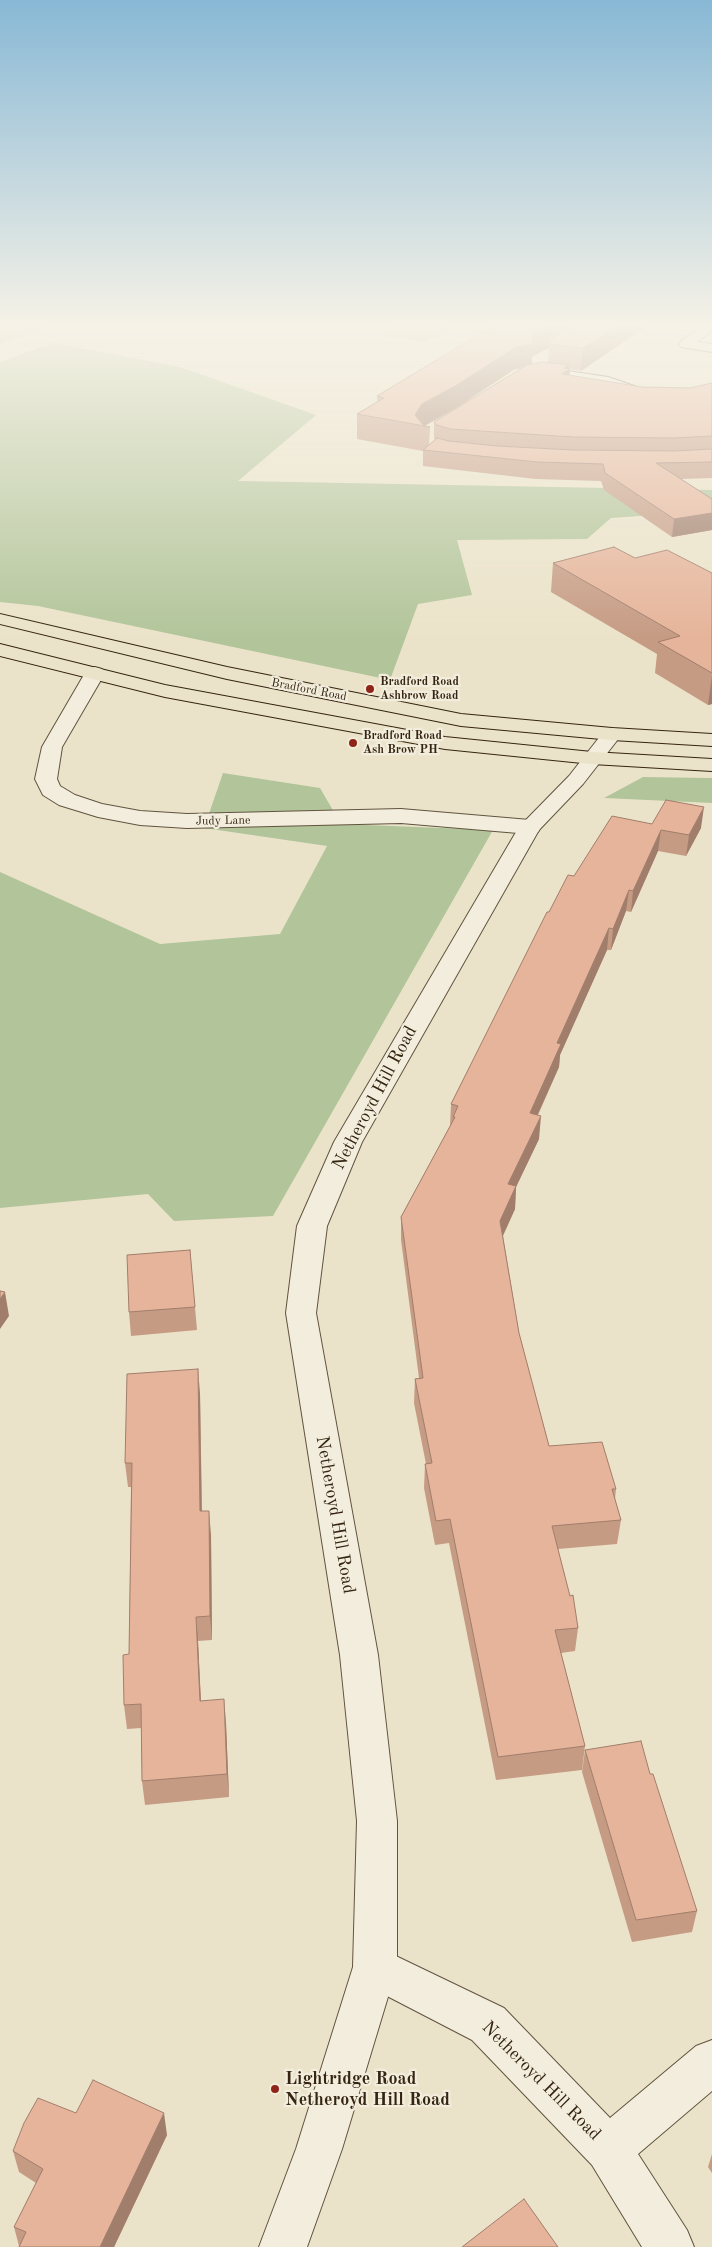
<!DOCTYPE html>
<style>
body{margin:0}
canvas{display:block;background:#ebe3c9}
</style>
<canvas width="712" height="2247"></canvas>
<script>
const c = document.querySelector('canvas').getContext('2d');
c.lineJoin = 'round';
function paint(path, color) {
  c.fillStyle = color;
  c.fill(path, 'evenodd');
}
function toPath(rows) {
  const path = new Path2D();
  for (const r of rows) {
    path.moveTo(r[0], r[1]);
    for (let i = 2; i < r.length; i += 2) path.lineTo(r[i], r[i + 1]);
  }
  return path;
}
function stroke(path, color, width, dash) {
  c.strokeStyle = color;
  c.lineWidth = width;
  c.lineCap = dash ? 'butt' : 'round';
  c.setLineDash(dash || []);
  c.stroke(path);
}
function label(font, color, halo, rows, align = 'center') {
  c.font = font + ' "Old Standard TT",serif';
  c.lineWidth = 4.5;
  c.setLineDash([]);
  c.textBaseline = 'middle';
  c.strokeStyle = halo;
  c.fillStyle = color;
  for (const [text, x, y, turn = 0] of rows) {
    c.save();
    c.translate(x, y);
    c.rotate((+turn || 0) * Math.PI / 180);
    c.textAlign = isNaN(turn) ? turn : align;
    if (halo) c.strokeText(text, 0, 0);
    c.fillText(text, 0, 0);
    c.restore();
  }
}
paint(toPath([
 [0,324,54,324,0,344],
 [397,324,448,324,456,325,425,342,381,335],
 [53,343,180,367,316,415,238,481,712,490,712,511,611,518,587,539,457,540,472,595,418,604,390,680,38,606,0,602,0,362],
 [223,773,320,788,341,824,493,830,273,1216,174,1221,148,1194,0,1208,0,872,160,944,280,934,327,846,204,828],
 [643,777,712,778,712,803,604,798]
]), '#b2c59a');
const minor = toPath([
 [706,324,712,324,712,331,697,342,712,344,712,352,681,347,679,344,681,341,706,324],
 [541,367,608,377,643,389,666,393,689,391,712,384,712,393,690,399,666,401,635,396,605,385,541,375,533,376,526,372,528,369,541,367],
 [95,667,102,669,105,673,62,747,57,779,60,786,75,795,102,804,140,811,187,814,401,809,530,820,538,822,541,827,538,832,530,834,401,823,187,828,140,825,98,817,59,805,43,795,35,779,42,747,85,673,88,669,95,667],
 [375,1946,504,2008,610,2118,696,2046,712,2040,712,2091,638,2154,687,2230,694,2247,642,2247,592,2165,472,2040,360,1982,353,1967,360,1952,375,1946]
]);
const tertiary = toPath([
 [612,728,619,730,622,734,619,738,583,784,539,830,362,1142,327,1226,316,1313,378,1655,397,1821,397,1967,342,2149,307,2247,259,2247,296,2149,353,1967,357,1821,340,1655,286,1313,297,1226,334,1142,519,827,569,776,605,730,612,728]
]);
const primary = toPath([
 [0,614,227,667,461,714,612,728,712,734,712,746,612,740,461,726,227,679,0,624,0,614],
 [0,644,165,685,445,737,592,752,712,759,712,771,592,764,445,749,165,697,0,656,0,644]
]);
stroke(minor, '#625440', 2);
stroke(tertiary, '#625440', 2);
stroke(primary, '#352412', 2);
paint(minor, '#f2eddc');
paint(tertiary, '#f2eddc');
paint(primary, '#ebe3c9');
paint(toPath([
 [496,324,650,324,581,371,570,369,569,375,642,387,690,388,712,383,712,478,681,479,712,499,712,530,672,537,604,490,601,481,536,479,423,466,423,451,357,439,357,414,377,402,377,396],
 [549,348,548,363,532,364,532,358,533,356],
 [515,369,520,369,434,422,434,438,435,440,429,445,430,427,425,426,456,408],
 [712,324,712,337,710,334],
 [635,558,712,573,712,704,708,705,655,673,657,654,551,592,553,563],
 [652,824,701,828,686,856,658,851,631,912,626,911,611,950,607,950,560,1055,559,1067,538,1115,539,1139,516,1187,515,1209,503,1236,519,1333,549,1446,616,1489,615,1499,621,1520,617,1544,558,1549,578,1628,575,1651,561,1653,585,1746,582,1770,496,1780,449,1543,435,1545,424,1488,425,1464,426,1464,414,1403,415,1379,419,1378,401,1240,401,1217,450,1126,451,1104,549,912,574,876],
 [190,1250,197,1330,131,1336,129,1312],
 [200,1393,202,1511,211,1535,212,1640,198,1641,201,1701,226,1723,229,1797,145,1805,142,1781,141,1728,127,1729,124,1705,129,1654,131,1487,128,1487,125,1463],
 [585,1750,650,1774,697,1911,692,1932,632,1942,582,1772],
 [76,2113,167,2135,114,2247,19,2247,19,2246,14,2227,36,2183,19,2172,13,2151],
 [712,2154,712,2173,708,2167]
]), '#c69b84');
paint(toPath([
 [554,324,574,324,573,334,550,340,549,348,533,356,532,358,532,366,515,369,456,408,424,426,415,415,422,404,516,347,532,339,534,334],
 [620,324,650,324,581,371,583,348],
 [569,365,568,370,570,369,569,384,562,374,564,368],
 [712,513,712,530,672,537,674,519],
 [712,675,712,704,708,705],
 [704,807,701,828,686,856,689,835],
 [661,830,658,851,631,912,633,891],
 [629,890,626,911,611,950,613,929],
 [609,928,607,950,560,1055,559,1067,528,1136,530,1113,557,1043],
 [541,1116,539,1139,516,1187,515,1209,499,1244,500,1221,508,1184],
 [5,1292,9,1316,0,1329,0,1299],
 [198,1369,200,1393,202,1535,200,1511],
 [209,1511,211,1535,212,1640,210,1616],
 [196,1617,198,1641,202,1725,200,1701],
 [224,1699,226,1723,229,1797,227,1774],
 [164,2113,167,2135,114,2247,100,2247]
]), '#a17e6c');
const building = toPath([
 [496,324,554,324,534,334,532,339,533,344,516,347,457,385,422,404,415,415,424,426,430,427,357,414,384,398,377,396,496,324],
 [577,324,620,324,583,348,550,344,550,340,577,324],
 [542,362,569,365,564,368,570,369,562,374,642,387,690,388,712,383,712,436,674,438,573,437,450,429,437,425,434,422,527,365,542,362],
 [437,438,449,441,497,446,573,450,674,451,712,449,712,462,656,463,712,499,712,513,674,519,605,473,603,464,537,462,423,450,437,438],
 [614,547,635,558,667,550,712,573,712,673,658,642,680,636,553,563,614,547],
 [666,800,704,807,689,835,661,830,633,891,629,890,613,929,609,928,557,1043,561,1044,530,1113,541,1116,508,1184,516,1186,500,1221,519,1333,549,1446,602,1442,616,1489,612,1489,621,1520,552,1526,570,1596,573,1595,578,1628,555,1630,585,1746,498,1757,450,1519,436,1521,425,1464,432,1463,415,1379,423,1378,401,1217,455,1117,453,1117,458,1106,451,1104,547,912,549,912,568,875,574,876,612,816,652,824,666,800],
 [190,1250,195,1307,129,1312,127,1255,190,1250],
 [0,1291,5,1292,0,1299,0,1291],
 [198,1369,200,1511,209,1511,210,1616,196,1617,200,1701,224,1699,227,1774,142,1781,141,1704,124,1705,123,1655,129,1654,132,1463,125,1463,127,1374,198,1369],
 [641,1741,650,1774,653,1774,697,1911,636,1920,585,1750,641,1741],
 [93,2080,164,2113,100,2247,19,2247,26,2232,14,2227,43,2169,13,2151,24,2123,38,2098,76,2113,93,2080],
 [524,2199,558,2247,462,2247,524,2199]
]);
paint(building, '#e6b49a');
stroke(building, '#a17e6c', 1);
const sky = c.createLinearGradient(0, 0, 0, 638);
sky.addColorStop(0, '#88b8d5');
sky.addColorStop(0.51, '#f6f2e7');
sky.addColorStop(1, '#f6f2e700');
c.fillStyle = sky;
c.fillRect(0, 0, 712, 638);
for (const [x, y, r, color] of [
 [370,689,5,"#8f2418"],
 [353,743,5,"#8f2418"],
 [275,2089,5,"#8f2418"]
]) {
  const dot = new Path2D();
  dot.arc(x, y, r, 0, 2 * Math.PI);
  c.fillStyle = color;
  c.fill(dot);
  stroke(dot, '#f2eddc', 2);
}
label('bold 12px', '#352412', '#f2eddc', [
 ["Bradford Road",380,682],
 ["Ashbrow Road",380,696],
 ["Bradford Road",363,736],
 ["Ash Brow PH",363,750]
], 'left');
label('12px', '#352412', '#f2eddc', [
 ["Bradford Road",309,690,11],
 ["Judy Lane",223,821,-1]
]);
label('18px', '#352412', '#f2eddc', [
 ["Netheroyd Hill Road",375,1098,-62],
 ["Netheroyd Hill Road",335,1515,80],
 ["Netheroyd Hill Road",541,2081,45]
]);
label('bold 18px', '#352412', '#f2eddc', [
 ["Lightridge Road",285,2079],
 ["Netheroyd Hill Road",285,2100]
], 'left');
</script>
